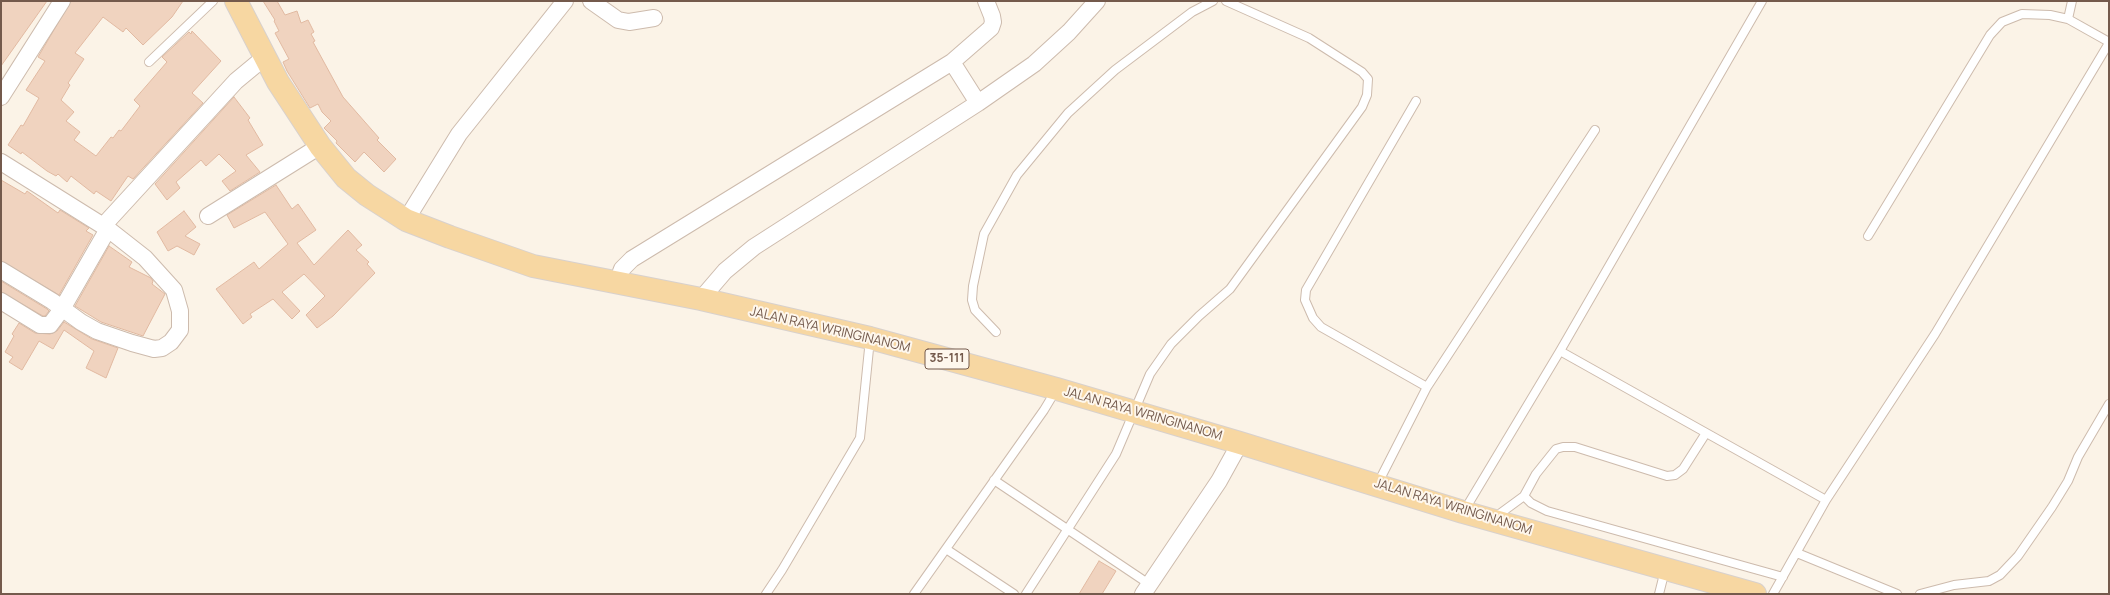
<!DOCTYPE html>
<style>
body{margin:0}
#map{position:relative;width:2110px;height:595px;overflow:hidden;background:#fbf3e7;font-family:Manrope,sans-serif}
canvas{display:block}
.frame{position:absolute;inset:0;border:2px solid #745a4c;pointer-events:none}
</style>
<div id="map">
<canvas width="2110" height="595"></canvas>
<div class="frame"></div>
</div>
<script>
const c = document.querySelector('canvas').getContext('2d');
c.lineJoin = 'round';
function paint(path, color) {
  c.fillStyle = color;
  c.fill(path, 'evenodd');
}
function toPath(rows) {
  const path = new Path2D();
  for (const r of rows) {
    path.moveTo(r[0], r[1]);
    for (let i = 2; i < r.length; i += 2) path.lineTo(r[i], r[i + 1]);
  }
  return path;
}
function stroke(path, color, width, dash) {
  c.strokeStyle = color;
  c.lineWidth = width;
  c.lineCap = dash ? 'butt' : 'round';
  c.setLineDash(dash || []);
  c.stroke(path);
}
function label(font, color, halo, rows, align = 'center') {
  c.font = font + ' Manrope,sans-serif';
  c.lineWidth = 4;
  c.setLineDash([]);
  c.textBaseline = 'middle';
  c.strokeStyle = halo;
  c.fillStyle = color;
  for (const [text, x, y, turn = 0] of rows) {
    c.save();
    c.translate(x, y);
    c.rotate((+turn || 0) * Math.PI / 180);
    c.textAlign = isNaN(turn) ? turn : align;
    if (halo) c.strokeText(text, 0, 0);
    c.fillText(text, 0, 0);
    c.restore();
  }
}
const building = toPath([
 [1,1,47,1,1,66,1,1],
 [71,1,183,1,172,17,143,45,126,28,123,32,103,17,75,53,84,59,68,83,70,85,61,100,74,112,66,121,80,132,74,140,96,156,111,137,113,138,119,130,121,131,140,106,134,100,167,62,162,57,189,32,191,34,192,31,221,61,192,93,203,103,133,179,128,176,111,201,96,191,94,194,71,176,67,182,58,174,56,176,47,171,22,152,21,154,8,145,21,125,23,126,39,98,26,90,45,61,38,57,71,1],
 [263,1,277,1,285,15,297,11,301,23,308,20,314,32,311,34,315,41,313,42,343,97,379,138,377,140,396,159,384,172,364,152,355,162,336,143,337,141,324,128,331,121,322,112,318,104,310,108,287,71,283,62,289,59,275,33,279,31,274,21,275,20,263,1],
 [234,97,250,118,248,120,263,145,246,155,260,172,230,191,222,181,236,171,219,154,206,166,201,160,176,182,180,188,167,200,155,184,234,97],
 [1,180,25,194,27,191,58,213,60,210,89,228,86,231,93,235,59,295,1,261,1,180],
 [276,185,292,209,298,204,316,230,297,243,314,265,348,230,362,245,356,250,369,262,367,264,375,273,333,316,317,328,306,315,325,296,304,274,282,292,300,311,292,319,273,299,250,314,252,317,243,324,216,289,254,262,259,269,288,244,265,212,234,228,227,215,276,185],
 [184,211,196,227,185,236,200,244,194,255,177,246,168,251,157,232,184,211],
 [109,246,132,262,129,267,151,278,153,281,152,284,165,294,143,336,101,322,75,306,109,246],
 [1,281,47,309,49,311,45,316,43,316,1,292,1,281],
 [64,322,92,339,118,348,106,378,86,368,94,351,64,330,53,349,39,341,22,370,9,362,13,357,5,352,14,336,12,334,19,323,35,333,50,334,57,331,64,322],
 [1099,561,1116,571,1102,594,1079,594,1099,561]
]);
paint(building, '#f0d3bf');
stroke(building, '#e1b9a1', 1);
const service = toPath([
 [2068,19,2072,1],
 [149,62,213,1],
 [1416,101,1306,290,1305,300,1313,318,1321,327,1427,387],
 [1868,236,1990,35,2002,22,2022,14,2050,15,2068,19,2109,42],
 [996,332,975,310,972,300,973,286,984,234,1017,175,1068,113,1115,70,1192,12,1213,1],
 [1560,351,1826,500],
 [994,480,1149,584],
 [1377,485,1427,387,1595,130],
 [1524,496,1531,503,1547,511,1783,577],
 [1464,511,1560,351,1762,1],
 [1494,518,1524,496,1536,474,1556,449,1563,447,1575,447,1667,476,1675,475,1683,469,1706,433],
 [946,549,1014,594],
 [1797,553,1897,594],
 [766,594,782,570,860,438,870,339],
 [914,594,1044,410,1056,390],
 [1026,594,1116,454,1150,374,1171,344,1199,316,1230,289,1362,107,1367,95,1368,79,1362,72,1309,38,1226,1],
 [1659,594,1665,570],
 [1773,594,1826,500,1935,334,2109,43],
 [1920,594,1954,585,1989,581,2000,575,2018,556,2052,507,2068,481,2078,457,2109,404]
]);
const minor = toPath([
 [591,1,618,20,629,22,654,18],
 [952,62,978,103],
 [1,97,62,1],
 [1,162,108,229,145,258,174,290,180,311,180,330,171,342,162,348,154,349,132,343,97,331,81,322,52,301,1,270],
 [208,216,320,146],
 [406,220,459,134,565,1],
 [103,226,236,81,265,57],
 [617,282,622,269,632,259,952,62,991,28,993,22,992,16,986,1],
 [701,299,725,271,754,247,978,103,1034,64,1069,32,1097,1],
 [1,301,40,325,50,325,62,309,108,229],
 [1143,594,1219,481,1240,443]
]);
const primary = toPath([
 [236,1,278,82,320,146,346,178,367,195,406,220,450,237,533,266,701,299,870,338,1057,389,1240,443,1463,512,1755,594]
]);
stroke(service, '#cdbbad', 10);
stroke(minor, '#cdbbad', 18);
stroke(primary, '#d8d1cd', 24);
stroke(service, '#fff', 8);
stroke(minor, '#fff', 16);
stroke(primary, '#f7d7a2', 22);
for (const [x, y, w] of [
 [947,359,44]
]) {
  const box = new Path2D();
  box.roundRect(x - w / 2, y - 10, w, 20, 3);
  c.fillStyle = '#fef7ed';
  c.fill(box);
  stroke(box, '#745a4c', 1);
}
label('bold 12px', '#745a4c', null, [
 ["35-111",947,359]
]);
label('13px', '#745a4c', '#fef7ed', [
 ["JALAN RAYA WRINGINANOM",830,330,13],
 ["JALAN RAYA WRINGINANOM",1143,414,16],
 ["JALAN RAYA WRINGINANOM",1453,507,17]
]);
</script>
